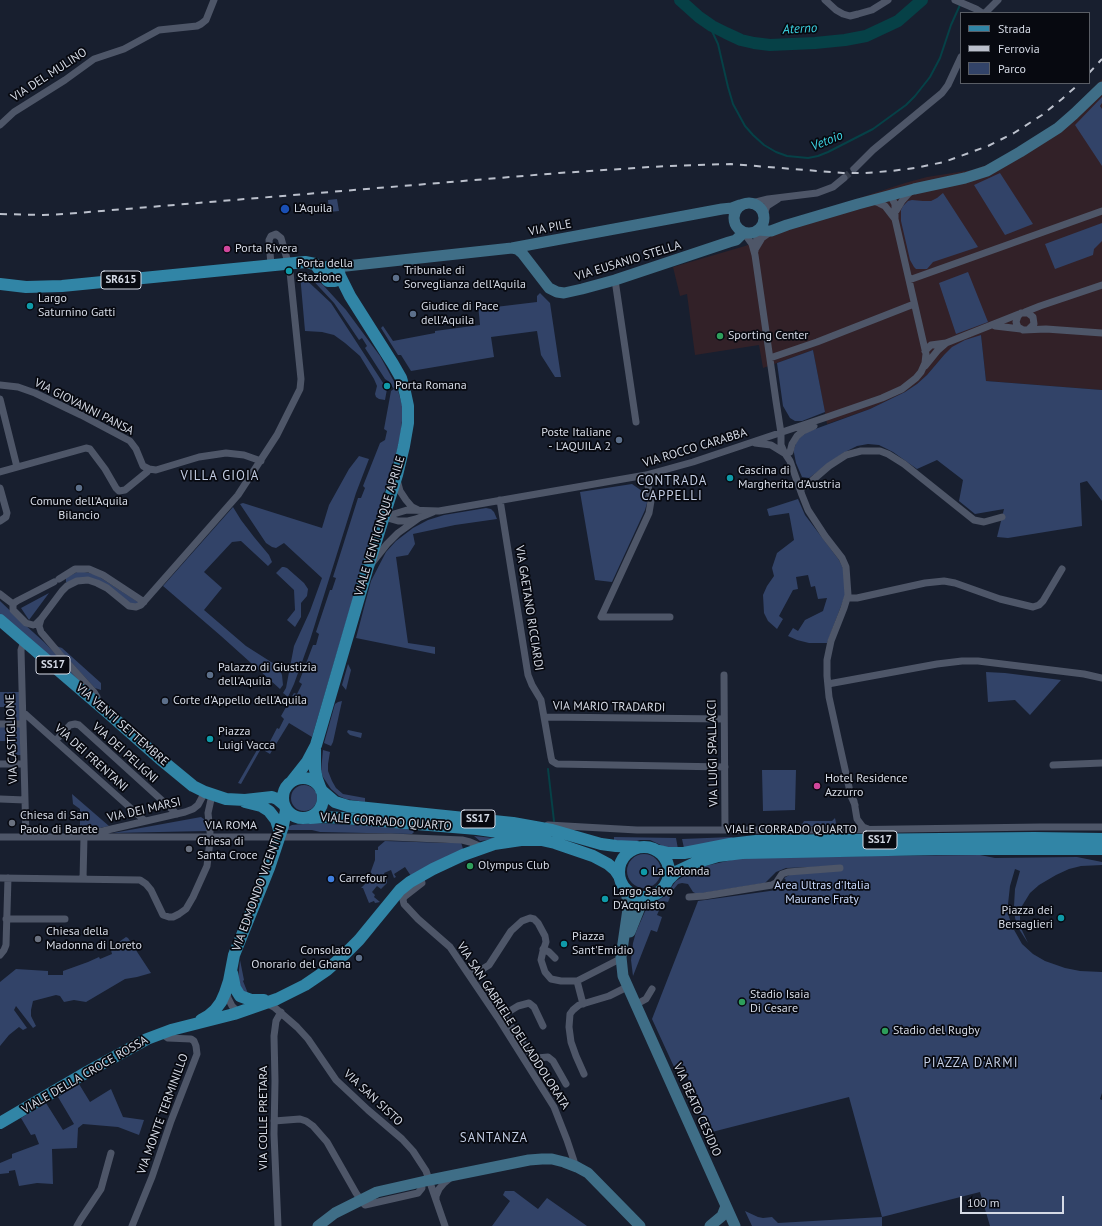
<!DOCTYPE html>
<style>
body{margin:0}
#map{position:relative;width:1102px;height:1226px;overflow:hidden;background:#181f2f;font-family:"PT Sans",sans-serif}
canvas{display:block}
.legend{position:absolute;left:960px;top:12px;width:130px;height:72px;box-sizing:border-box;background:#070910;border:1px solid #595d65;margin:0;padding:5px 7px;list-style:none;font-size:12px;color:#d5dae5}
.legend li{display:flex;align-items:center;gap:8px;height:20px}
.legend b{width:20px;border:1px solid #595d65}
.scale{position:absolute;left:960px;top:1196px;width:104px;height:18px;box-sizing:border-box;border:2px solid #d5dae5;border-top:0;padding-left:5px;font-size:12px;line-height:14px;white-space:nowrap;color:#d5dae5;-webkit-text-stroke:3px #070910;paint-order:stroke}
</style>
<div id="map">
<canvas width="1102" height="1226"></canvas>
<ul class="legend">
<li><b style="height:5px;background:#3185a6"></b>Strada</li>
<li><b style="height:5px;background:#bbc0cc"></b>Ferrovia</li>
<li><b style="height:11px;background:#324368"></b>Parco</li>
</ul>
<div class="scale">100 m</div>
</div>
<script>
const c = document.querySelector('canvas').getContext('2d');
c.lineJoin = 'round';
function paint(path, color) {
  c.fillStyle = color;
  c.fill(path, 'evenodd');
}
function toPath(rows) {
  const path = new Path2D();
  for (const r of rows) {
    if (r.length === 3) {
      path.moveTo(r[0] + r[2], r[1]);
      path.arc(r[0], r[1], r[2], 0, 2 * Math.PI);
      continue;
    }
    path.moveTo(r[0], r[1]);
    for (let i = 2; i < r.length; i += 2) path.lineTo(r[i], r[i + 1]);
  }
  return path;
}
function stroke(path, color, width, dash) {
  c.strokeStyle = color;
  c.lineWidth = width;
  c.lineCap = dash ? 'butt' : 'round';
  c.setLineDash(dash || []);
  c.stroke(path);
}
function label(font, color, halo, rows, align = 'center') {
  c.font = font + ' "PT Sans",sans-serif';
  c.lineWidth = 3.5;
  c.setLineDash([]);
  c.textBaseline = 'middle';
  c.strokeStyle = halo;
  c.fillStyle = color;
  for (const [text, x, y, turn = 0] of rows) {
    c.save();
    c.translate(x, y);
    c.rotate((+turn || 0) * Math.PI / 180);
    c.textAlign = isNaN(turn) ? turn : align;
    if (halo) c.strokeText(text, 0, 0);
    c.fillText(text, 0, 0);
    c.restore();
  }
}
paint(toPath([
 [1102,79,1102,390,986,381,981,335,944,355,927,375,917,384,905,392,870,409,827,424,813,350,763,368,759,345,695,355,687,294,680,296,673,267,745,246,781,232,841,204,905,183,927,177,972,170,992,163,1051,127,1071,111]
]), '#322128');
paint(toPath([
 [1102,97,1102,103,1100,106,1102,109,1102,166,1075,125],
 [1000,173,1033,224,1005,235,974,185],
 [943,193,978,247,933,262,927,269,916,269,914,267,910,260,901,221,901,210,903,206,908,201,912,200,923,201,931,201,937,198],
 [337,199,339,211,329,212,328,200],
 [1102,223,1102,241,1094,249,1093,255,1055,269,1045,244],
 [968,272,988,322,956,334,939,283],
 [308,273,323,285,346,310,380,356,397,387,402,405,402,421,400,440,394,460,312,737,289,723,270,754,265,751,277,728,279,729,284,719,281,716,294,693,297,694,302,684,299,682,313,645,316,645,319,634,316,632,330,590,332,590,336,578,333,577,358,498,361,498,365,488,363,486,380,443,385,440,387,431,384,429,391,391,394,389,388,381,385,379,365,348,367,346,362,338,359,340,334,303,307,274],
 [300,274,331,303,387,389,385,400,379,399,376,397,375,394,377,386,374,379,360,356,345,343,334,335,322,332,305,331],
 [540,293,550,303,561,377,555,377,541,355,537,331,491,337,494,357,411,371,401,355,398,355,381,328,383,326,393,341,435,333,435,331,480,325,478,304,486,303,487,308,537,302,537,296],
 [981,335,986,381,1102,390,1102,501,1087,481,1080,483,1082,526,1008,538,997,537,1004,509,975,514,959,501,963,480,937,460,917,469,893,452,879,445,868,444,857,446,843,453,809,478,802,477,796,463,794,453,794,449,797,440,807,432,870,409,905,392,917,384,927,375,944,355,952,347,965,340],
 [813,350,825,412,802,421,795,421,790,418,783,406,777,363],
 [359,456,369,459,356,493,310,640,294,684,288,697,283,693,286,688,294,646,310,611,322,578,284,543,276,548,272,547,266,543,240,504,243,503,322,528,329,505,349,469],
 [632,484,642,491,646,496,647,503,645,510,612,582,595,580,580,492],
 [798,499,805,515,839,560,843,568,846,593,827,643,809,643,797,640,788,636,793,628,798,631,805,620,823,611,827,598,818,599,815,586,811,587,808,575,796,577,798,589,793,590,779,616,783,619,777,629,768,621,764,613,763,595,767,586,774,576,772,568,777,553,794,540,789,513,769,516,767,509],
 [233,507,241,520,254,537,269,555,272,562,268,566,241,541,232,542,204,572,222,588,204,610,246,646,279,667,282,675,283,685,280,689,221,636,163,586],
 [486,508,491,509,494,512,497,519,455,525,413,534,415,544,408,555,396,557,408,643,435,647,435,654,356,638,371,581,386,552,396,541,413,528,428,520,444,515],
 [282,567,284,567,287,568,304,583,308,589,307,596,301,603,301,617,295,627,287,620,295,610,294,590,276,573],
 [79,571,95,574,138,602,138,603,134,606,99,582,66,582,66,578],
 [49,593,29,620,21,608],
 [0,601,23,623,44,642,87,686,95,696,0,615],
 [56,646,62,648,101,683,101,690,95,688],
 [348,664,351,670,346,690,342,685],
 [986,672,1005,673,1061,680,1030,715,1015,700,988,702],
 [0,692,19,692,20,721,12,721,12,709,7,709,7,707,0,707],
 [342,701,333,742,331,746,324,743,335,704,338,702],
 [0,726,20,726,21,755,12,755,12,744,8,744,8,741,0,741],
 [348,730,362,733,361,738,350,735,347,732],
 [261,743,263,745,241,784,238,783],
 [323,750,330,752,328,764,328,771,332,781,336,788,343,794,365,798,365,802,346,799,339,796,331,789,323,777,321,771],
 [762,770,796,770,795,810,763,811],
 [304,798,13],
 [72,794,109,826,100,828,80,830,80,809,73,804],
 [201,817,205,820,207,831,113,833],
 [835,818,836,823,833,826,801,826,804,821,832,821],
 [313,823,389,827,413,830,414,832,412,834,320,832,312,830,286,830,288,827,292,825],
 [474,836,493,838,494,839,480,841],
 [614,837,676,838,678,849,667,848,650,840,640,840,634,842,614,841],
 [732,837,733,838,684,848,682,839],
 [385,841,447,843,461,842,463,849,411,876,405,867,394,874,396,877,394,878,391,870,384,873,387,881,387,883,381,889,377,886,372,892,375,895,374,897,380,902,375,903,374,901,369,903,363,888,361,888,367,882,375,860,375,850,378,850,378,847],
 [644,871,17],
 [980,855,995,858,1077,857,1102,862,1102,865,1081,866,1069,869,1056,875,1039,885,1030,893,1022,906,1020,916,1020,926,1028,943,1019,929,1015,918,1014,906,1015,889,1020,871,1015,869,1010,886,1008,904,1009,917,1013,928,1022,944,1033,954,1045,961,1065,968,1080,971,1102,972,1102,1093,1100,1099,1102,1100,1102,1226,990,1226,980,1192,882,1217,882,1226,752,1226,745,1211,758,1217,763,1218,772,1217,778,1223,882,1217,849,1097,708,1133,683,1065,675,1069,652,1019,698,901,777,890,786,880,784,878,791,874,839,866,786,868,776,872,765,883,697,894,693,892,688,884,682,883,678,884,673,890,668,902,663,901,657,915,662,917,657,932,651,930,633,976,631,960,633,943,636,932,647,907,665,896,676,881,689,873,705,866,736,859,762,857],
 [126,937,128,938,151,973,137,977,125,979,86,1002,74,1000,64,1002,60,996,56,995,33,1001,31,1010,31,1016,36,1026,33,1028,16,1006,14,1010,27,1028,23,1030,19,1027,9,1035,0,1046,0,982,16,969,48,971,48,975,63,975,63,971,88,962,99,957,100,959,112,954,111,950,119,942],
 [240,960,244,980,243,981,249,996,242,993,238,980],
 [79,1084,90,1102,111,1089,123,1117,144,1120,139,1135,118,1127,83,1124,78,1128,77,1148,52,1149,53,1184,37,1183,19,1186,15,1170,9,1171,9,1173,0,1174,0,1163,12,1158,12,1154,39,1144,35,1134,31,1135,21,1118,46,1103,63,1130,74,1124,58,1097],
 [505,1191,514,1191,538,1209,547,1198,587,1226,492,1226,510,1201,503,1195]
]), '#324368');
stroke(toPath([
 [706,22,711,29,718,44,728,87,733,104,745,126,753,135,764,145,776,152,787,156,808,158,818,156,828,152,873,129,906,105,915,96,930,77,940,58,951,25,960,5],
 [548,769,554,821]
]), '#064147', 2);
stroke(toPath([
 [680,0,699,17,712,26,726,33,741,40,754,43,770,45,815,43,845,40,866,36,898,21,922,0]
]), '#064147', 12);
stroke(toPath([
 [844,178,854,169]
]), '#343b4a', 7, [7, 3.5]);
stroke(toPath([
 [825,0,836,10,843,14,850,16,858,14,872,10,888,0],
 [955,0,976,9,982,13],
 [985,13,998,0],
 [0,125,14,112,65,80,94,59,124,49,159,30,197,26,201,24,206,20,214,0],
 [854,169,873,150,942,93,948,85,961,57],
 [889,197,890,195,891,197,895,204,895,219],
 [752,203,768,199,817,193,833,187,844,178],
 [896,211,902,201,911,191],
 [764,215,767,206,778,199],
 [744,233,752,244,755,255,776,401,781,433,781,445,784,452,790,461,802,495,808,510,825,536,842,558,846,567,848,595,844,608,831,641,827,660,827,676,829,697,838,738,851,796,855,805],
 [756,248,762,238,772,231],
 [755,251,758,230],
 [271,265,269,240,271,236,276,234,281,238,289,266],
 [615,280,636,422],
 [909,280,1102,211],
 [1025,312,1040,306,1102,285],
 [995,326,1021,329],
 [1029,329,1034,324,1033,317,1028,313,1021,313,1018,316,1016,322,1018,327,1023,330,1046,329,1102,333],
 [925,351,931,345,946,343,1019,314],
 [770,358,817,342,914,304],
 [925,366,938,350,946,343],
 [0,385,18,387,35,393,81,415,130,441,136,449,143,466,149,469,156,470,199,457,226,453,244,455,261,461],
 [0,399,17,467],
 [755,443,771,445,784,453],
 [790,452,792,444,797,436,803,431,814,426],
 [0,472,86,448,90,449,105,469,116,488,119,491,125,490,147,472,149,469],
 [646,475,651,501,649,513,601,617,670,617],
 [397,480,400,491,406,500,412,507,418,510],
 [0,488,7,513,6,517,0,521],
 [800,489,807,485,829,466,846,455,861,451,880,451,888,454,904,464,974,520,984,522,1002,517],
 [500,500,528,675,532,685,541,700,544,717],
 [384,517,407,510,439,511,646,475,693,462,827,417,882,398,902,389,916,378,921,372,925,363,926,354,895,219,885,206,879,203,873,201],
 [384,517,398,521,408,521,416,519,433,512],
 [372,563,387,544,398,533,419,518],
 [59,579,75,569,89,569,103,575,144,602],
 [0,594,13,604],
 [848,598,857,598,925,583,944,581,955,583,1000,599,1033,607,1039,605,1043,601,1062,569],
 [13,604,17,601,54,582],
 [13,604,13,610,26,623,33,625,36,624,41,619],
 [24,641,21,650,26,837],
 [724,675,725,830],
 [828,684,937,664,962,661,978,661,1084,674,1102,678],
 [97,703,97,697,94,692,63,658,41,632,39,626,41,619,62,591,67,586,77,581,88,580,97,583,107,588,129,606,136,607,141,605,238,495,277,435,300,389,301,379,290,272],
 [23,712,145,821],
 [724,719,544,717,551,757,552,761,557,764,725,767],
 [0,724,23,724],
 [58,738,70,725,75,724,79,725,177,814],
 [0,764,24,764],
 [1053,765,1102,763],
 [0,799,25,800],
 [854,801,857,819,863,827,868,829],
 [548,825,637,830,833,830,1040,827,1102,827],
 [210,832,208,813,212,795],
 [89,833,103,831,185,812,193,809,198,805,205,792],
 [0,837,391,837,462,840,470,842,484,848],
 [420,876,422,883,404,897,403,900,404,904,418,919,450,947,498,1018,554,1107,567,1140,574,1161,573,1165],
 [0,878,140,880,146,884,151,890,163,915,169,917,173,917,179,914,186,909,193,897,207,866,210,841],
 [83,879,84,837],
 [689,897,704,896,772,885,776,883,782,874,788,872,840,868],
 [6,919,65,919],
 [543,949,549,952,555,958],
 [0,955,4,950,6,945,8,878],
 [469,974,473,972,481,970,489,965,511,931,522,921,530,918,534,919,538,923,545,936,546,942,543,951,541,960,545,972,551,979,561,981,577,981,616,961,621,960],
 [577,981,583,1004],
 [227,992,228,998,232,1006,236,1010,241,1011],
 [266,1003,274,1007,297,1027,308,1039,336,1080,368,1110,402,1139,413,1151,426,1171,445,1226],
 [635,1005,646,999,652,989],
 [503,1015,532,1056,537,1058,548,1057,553,1061,566,1084],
 [500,1017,518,1006,529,1003,534,1007,543,1026],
 [584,1074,576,1056,571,1042,569,1027,570,1014,573,1010,579,1005,609,996,627,987],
 [274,1121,300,1119,306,1121,313,1126,327,1142,356,1193,363,1203,365,1205,418,1193,422,1188,421,1182],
 [436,1200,436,1196,439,1189,444,1183,450,1178],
 [77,1226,81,1219,101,1189,111,1153],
 [132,1226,152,1177,171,1121,197,1054,196,1046,194,1041,191,1039,168,1038,165,1036,163,1032],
 [278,1226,274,1134,275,1081,274,1036,276,1021,281,1012]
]), '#4e5668', 7);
stroke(toPath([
 [749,218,15],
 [758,230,771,231,787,225,858,204,914,189,965,178,987,171,1020,152,1058,128,1074,114,1102,87],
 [512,248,517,249,522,253,549,288,557,292,564,293,582,289,615,280,729,242,736,240,744,232],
 [337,267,512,248,722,209,732,208,740,205],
 [625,888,627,897,628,909,621,957,623,976,735,1226],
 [630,932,640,907,643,903,650,896],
 [318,1226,335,1213,377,1192,430,1180,529,1160,542,1159,552,1159,564,1162,577,1167,588,1173,640,1226],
 [710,1226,722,1216,726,1206]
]), '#3f6e87', 11);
stroke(toPath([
 [0,284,26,287,62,286,305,262,315,264,324,276],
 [0,620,108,713,159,758,193,786,205,792,226,799,245,800,272,797,277,799,283,804],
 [315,749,315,770,317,779,320,787],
 [303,798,20],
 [292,781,307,762,316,745,367,570,397,475,404,446,408,423,408,406,405,392,401,378,393,364,350,296,340,276,338,269,335,266,331,266,327,267,324,271,325,278,328,281,335,281,340,276],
 [321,790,335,802,348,806,513,823,552,830,601,844,616,846,637,847],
 [245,802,261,806,269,811,276,820,280,833],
 [310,818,325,817,357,819,477,829,519,835,555,843,593,856,608,864,615,870,619,876],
 [644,872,25],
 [660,851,668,853,684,853,730,844,756,841,1034,838,1102,839],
 [668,880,676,872,695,863,718,856,742,853,936,849,1102,849],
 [232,973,235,988,240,996,251,1000,264,1000],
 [201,1020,208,1016,215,1010,221,1002,225,993,229,981,234,955,269,868,283,826,286,810],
 [0,1123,87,1072,147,1039,171,1030,234,1014,277,999,305,985,327,970,345,954,359,940,400,890,410,882,433,869,463,855,494,844,521,840,544,840]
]), '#3185a6', 12);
stroke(toPath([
 [1089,73,1102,59],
 [0,214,43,215,65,214,559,173,666,166,731,164,843,173,865,173,891,171,915,168,944,162,988,146,1014,133,1042,115,1062,99,1080,83]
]), '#bbc0cc', 2, [7, 7]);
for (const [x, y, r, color] of [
 [285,209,5,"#1a4fb4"],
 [227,249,4,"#d1479c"],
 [289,271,4,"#0f9aa8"],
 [396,278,4,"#5c6f8a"],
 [30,306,4,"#0f9aa8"],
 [413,314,4,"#5c6f8a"],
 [720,336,4,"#2e9e5b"],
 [387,386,4,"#0f9aa8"],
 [619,440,4,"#5c6f8a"],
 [730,478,4,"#0f9aa8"],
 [79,488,4,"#5c6f8a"],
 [210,675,4,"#5c6f8a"],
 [165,701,4,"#5c6f8a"],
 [210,739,4,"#0f9aa8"],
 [817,786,4,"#d1479c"],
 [12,823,4,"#6b7280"],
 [189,849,4,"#6b7280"],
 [470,866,4,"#2e9e5b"],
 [644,872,4,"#0f9aa8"],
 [331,879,4,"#3f7fe0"],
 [605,899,4,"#0f9aa8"],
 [1061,918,4,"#0f9aa8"],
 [38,939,4,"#6b7280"],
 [564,944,4,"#0f9aa8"],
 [359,958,4,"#5c6f8a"],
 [742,1002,4,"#2e9e5b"],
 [885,1031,4,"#2e9e5b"]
]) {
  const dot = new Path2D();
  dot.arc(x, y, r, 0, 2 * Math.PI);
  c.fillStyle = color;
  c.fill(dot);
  stroke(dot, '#070910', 1.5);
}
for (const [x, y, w] of [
 [121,280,40],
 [53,665,34],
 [478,819,34],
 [880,840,34]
]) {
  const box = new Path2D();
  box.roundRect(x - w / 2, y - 9, w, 18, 3);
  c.fillStyle = '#070910';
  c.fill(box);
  stroke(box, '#d5dae5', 1);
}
label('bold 11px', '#d5dae5', null, [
 ["SR615",121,280],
 ["SS17",53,665],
 ["SS17",478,819],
 ["SS17",880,840]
]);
label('12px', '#d5dae5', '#070910', [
 ["VIA DEL MULINO",49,75,-33],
 ["VIA PILE",550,228,-11],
 ["VIA EUSANIO STELLA",628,261,-17],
 ["VIA GIOVANNI PANSA",84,407,27],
 ["VIA ROCCO CARABBA",695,448,-17],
 ["VIALE VENTICINQUE APRILE",380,526,-73],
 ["VIA GAETANO RICCIARDI",529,608,81],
 ["VIA MARIO TRADARDI",609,707,1],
 ["VIA VENTI SETTEMBRE",122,725,41],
 ["VIA CASTIGLIONE",12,739,-92],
 ["VIA DEI PELIGNI",125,753,42],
 ["VIA LUIGI SPALLACCI",713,753,-91],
 ["VIA DEI FRENTANI",91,758,42],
 ["VIA DEI MARSI",144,810,-13],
 ["VIALE CORRADO QUARTO",386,822,4],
 ["VIA ROMA",231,826],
 ["VIALE CORRADO QUARTO",791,830],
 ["VIA EDMONDO VICENTINI",259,888,-70],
 ["VIA SAN GABRIELE DELL'ADDOLORATA",513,1026,57],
 ["VIALE DELLA CROCE ROSSA",85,1075,-30],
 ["VIA SAN SISTO",373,1098,43],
 ["VIA BEATO CESIDIO",697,1110,66],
 ["VIA MONTE TERMINILLO",163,1114,-70],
 ["VIA COLLE PRETARA",264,1118,-90]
]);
label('12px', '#d5dae5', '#070910', [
 ["L'Aquila",294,209],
 ["Porta Rivera",235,249],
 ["Porta della",297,264],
 ["Stazione",297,278],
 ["Tribunale di",404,271],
 ["Sorveglianza dell'Aquila",404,285],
 ["Largo",38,299],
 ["Saturnino Gatti",38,313],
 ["Giudice di Pace",421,307],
 ["dell'Aquila",421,321],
 ["Sporting Center",728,336],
 ["Porta Romana",395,386],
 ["Poste Italiane",611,433,"right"],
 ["- L'AQUILA 2",611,447,"right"],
 ["Cascina di",738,471],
 ["Margherita d'Austria",738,485],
 ["Comune dell'Aquila",79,502,"center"],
 ["Bilancio",79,516,"center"],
 ["Palazzo di Giustizia",218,668],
 ["dell'Aquila",218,682],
 ["Corte d'Appello dell'Aquila",173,701],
 ["Piazza",218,732],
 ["Luigi Vacca",218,746],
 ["Hotel Residence",825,779],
 ["Azzurro",825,793],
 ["Chiesa di San",20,816],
 ["Paolo di Barete",20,830],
 ["Chiesa di",197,842],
 ["Santa Croce",197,856],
 ["Olympus Club",478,866],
 ["La Rotonda",652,872],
 ["Carrefour",339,879],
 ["Largo Salvo",613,892],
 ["D'Acquisto",613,906],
 ["Piazza dei",1053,911,"right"],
 ["Bersaglieri",1053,925,"right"],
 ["Chiesa della",46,932],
 ["Madonna di Loreto",46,946],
 ["Piazza",572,937],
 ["Sant'Emidio",572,951],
 ["Consolato",351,951,"right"],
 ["Onorario del Ghana",351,965,"right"],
 ["Stadio Isaia",750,995],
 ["Di Cesare",750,1009],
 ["Stadio del Rugby",893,1031]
], 'left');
label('12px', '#cadafc', '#070910', [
 ["Area Ultras d'Italia",822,886],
 ["Maurane Fraty",822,900]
]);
label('italic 13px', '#3dd5e4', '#070910', [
 ["Aterno",800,29,-3],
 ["Vetoio",827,141,-22]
]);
c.letterSpacing = '1px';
label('13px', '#c4cee4', '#070910', [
 ["VILLA GIOIA",220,476],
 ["CONTRADA",672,481],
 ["CAPPELLI",672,496],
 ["PIAZZA D'ARMI",971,1063],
 ["SANTANZA",494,1138]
]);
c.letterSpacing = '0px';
</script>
